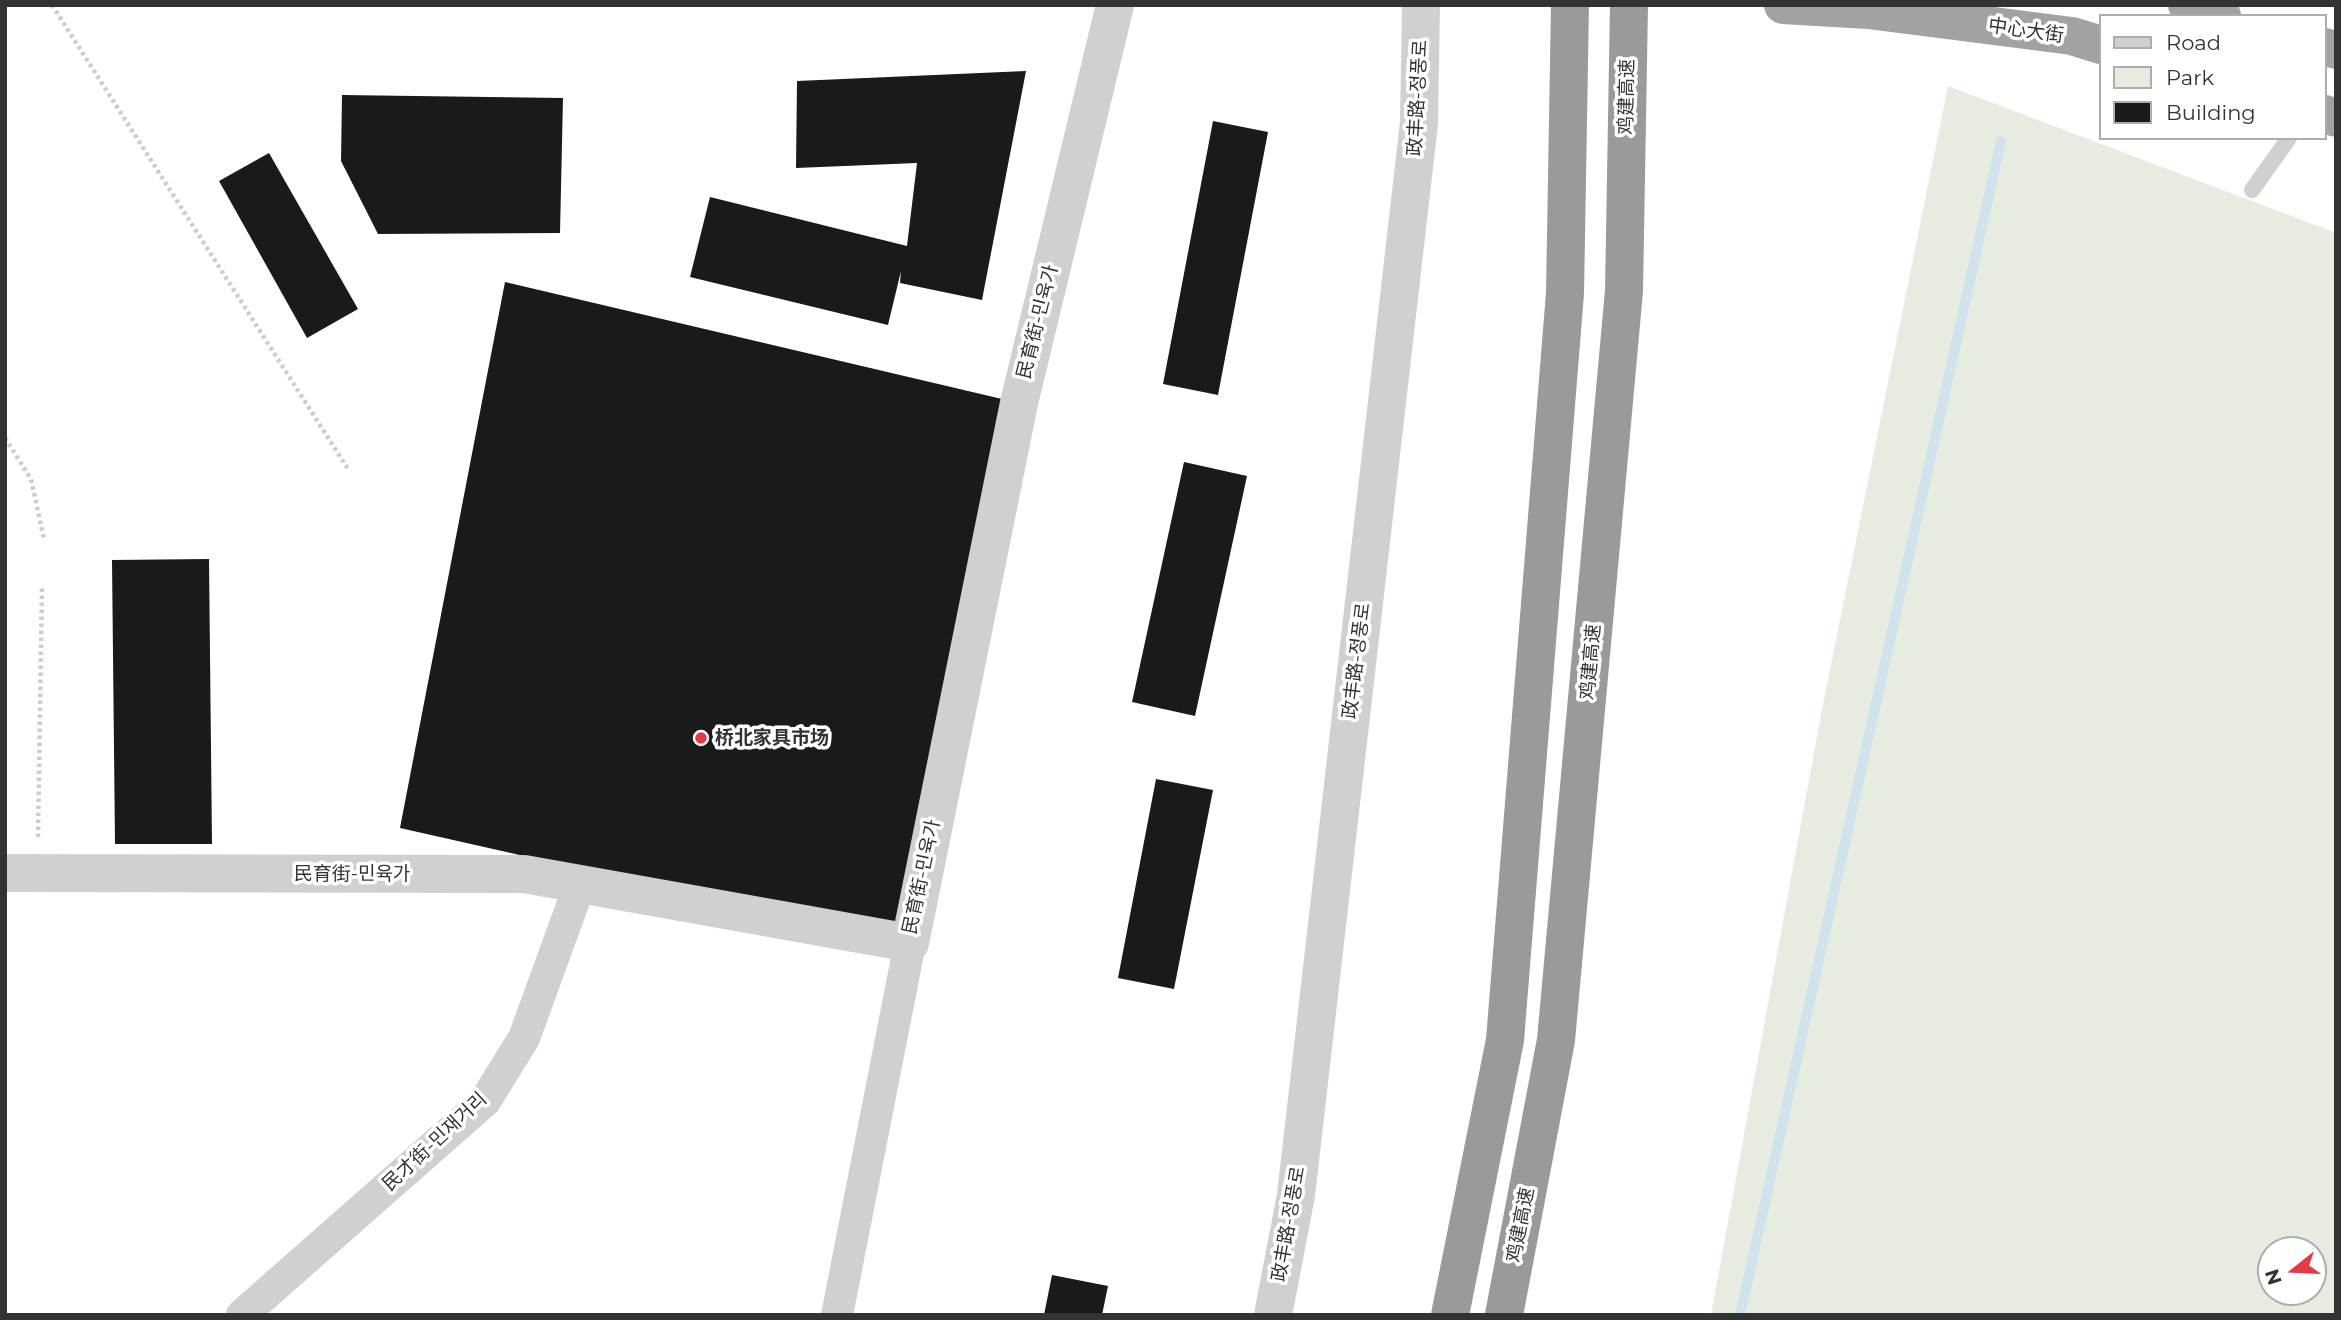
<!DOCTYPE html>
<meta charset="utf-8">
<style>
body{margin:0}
#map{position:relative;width:2341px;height:1320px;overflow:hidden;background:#fff;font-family:Montserrat,sans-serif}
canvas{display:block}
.frame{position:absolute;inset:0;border:7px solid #333;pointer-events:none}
.legend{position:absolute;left:2099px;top:14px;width:228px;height:126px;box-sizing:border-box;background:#fff;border:2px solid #adadad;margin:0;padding:9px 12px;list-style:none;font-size:21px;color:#333}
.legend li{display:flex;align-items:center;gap:14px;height:35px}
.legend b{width:35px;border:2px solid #adadad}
.north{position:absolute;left:2257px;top:1236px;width:70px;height:70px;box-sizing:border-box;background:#fff;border:2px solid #adadad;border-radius:50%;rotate:252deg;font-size:19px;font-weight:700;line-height:28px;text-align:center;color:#333}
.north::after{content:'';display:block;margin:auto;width:24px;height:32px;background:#e63946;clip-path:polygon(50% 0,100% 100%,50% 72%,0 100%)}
</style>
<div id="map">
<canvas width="2341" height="1320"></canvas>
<div class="frame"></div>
<ul class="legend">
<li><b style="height:9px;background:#d0d0d0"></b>Road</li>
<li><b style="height:19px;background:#e6ecdf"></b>Park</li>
<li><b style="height:19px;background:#1a1a1a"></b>Building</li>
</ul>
<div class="north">N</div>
</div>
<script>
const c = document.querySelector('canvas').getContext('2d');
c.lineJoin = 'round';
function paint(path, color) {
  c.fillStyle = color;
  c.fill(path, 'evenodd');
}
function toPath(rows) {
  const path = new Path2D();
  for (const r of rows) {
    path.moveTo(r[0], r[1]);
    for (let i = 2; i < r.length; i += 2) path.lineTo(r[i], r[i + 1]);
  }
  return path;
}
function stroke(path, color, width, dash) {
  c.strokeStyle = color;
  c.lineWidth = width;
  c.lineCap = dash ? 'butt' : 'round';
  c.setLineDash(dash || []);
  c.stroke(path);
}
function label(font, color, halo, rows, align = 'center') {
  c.font = font + ' Montserrat,"Noto Sans SC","Noto Sans KR",sans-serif';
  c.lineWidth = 7;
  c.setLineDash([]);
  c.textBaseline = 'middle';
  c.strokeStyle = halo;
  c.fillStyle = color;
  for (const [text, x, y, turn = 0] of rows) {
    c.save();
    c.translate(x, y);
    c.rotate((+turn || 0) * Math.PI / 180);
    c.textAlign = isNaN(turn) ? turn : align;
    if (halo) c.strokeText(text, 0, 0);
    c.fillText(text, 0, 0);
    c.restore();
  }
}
paint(toPath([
 [1948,86,2336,233,2336,1315,1711,1315,1822,709],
 [2271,1250,2313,1250,2313,1292,2271,1292]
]), '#e6ecdf');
stroke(toPath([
 [1740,1315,2001,141]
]), '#cfe2ee', 10);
paint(toPath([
 [1026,71,982,300,900,283,901,271,888,325,690,277,710,197,907,246,917,163,796,168,797,81],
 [342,95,563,98,560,233,378,234,341,161],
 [1213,121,1268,132,1218,395,1163,384],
 [269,153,358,309,307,338,219,181],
 [505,282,1019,403,910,943,400,828],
 [1184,462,1247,476,1195,716,1132,702],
 [209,559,212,844,115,844,112,560],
 [1156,779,1213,790,1174,989,1118,978],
 [1052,1275,1108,1286,1102,1315,1044,1315]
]), '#1a1a1a');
stroke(toPath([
 [52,5,348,469],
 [5,438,31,479,44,539],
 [38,837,42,586]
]), '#cdcdcd', 4.5, [3.5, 3.5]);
stroke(toPath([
 [2252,190,2289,138]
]), '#d0d0d0', 16);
stroke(toPath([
 [242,1315,485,1101,524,1038,580,884],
 [837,1315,910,943]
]), '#d0d0d0', 32);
stroke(toPath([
 [5,873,524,874,910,943,1019,403,1115,5],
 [1273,1315,1296,1195,1419,123,1421,5]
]), '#d0d0d0', 38);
stroke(toPath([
 [1783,5,1868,10,2072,36,2101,45],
 [2187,5,2222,16],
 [2325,47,2336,50],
 [2325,114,2336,118]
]), '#a2a2a2', 38);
stroke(toPath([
 [1450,1315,1505,1040,1565,293,1570,5],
 [1504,1315,1556,1040,1624,291,1629,5]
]), '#9a9a9a', 38);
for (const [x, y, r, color] of [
 [701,738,7,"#e63946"]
]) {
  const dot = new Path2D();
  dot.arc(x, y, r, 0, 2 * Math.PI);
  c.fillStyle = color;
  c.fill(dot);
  stroke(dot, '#fff', 2.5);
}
label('19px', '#333', '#fff', [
 ["中心大街",2026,31,8],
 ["鸡建高速",1627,97,-89],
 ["政丰路-정풍로",1418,98,-87],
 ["民育街-민육가",1038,322,-76],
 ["政丰路-정풍로",1357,661,-83],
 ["鸡建高速",1591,662,-85],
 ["民育街-민육가",352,874],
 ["民育街-민육가",922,877,-78],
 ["民才街-민재거리",435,1142,-43],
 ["政丰路-정풍로",1289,1224,-80],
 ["鸡建高速",1521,1225,-79]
]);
label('bold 19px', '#333', '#fff', [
 ["桥北家具市场",715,738]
], 'left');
</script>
